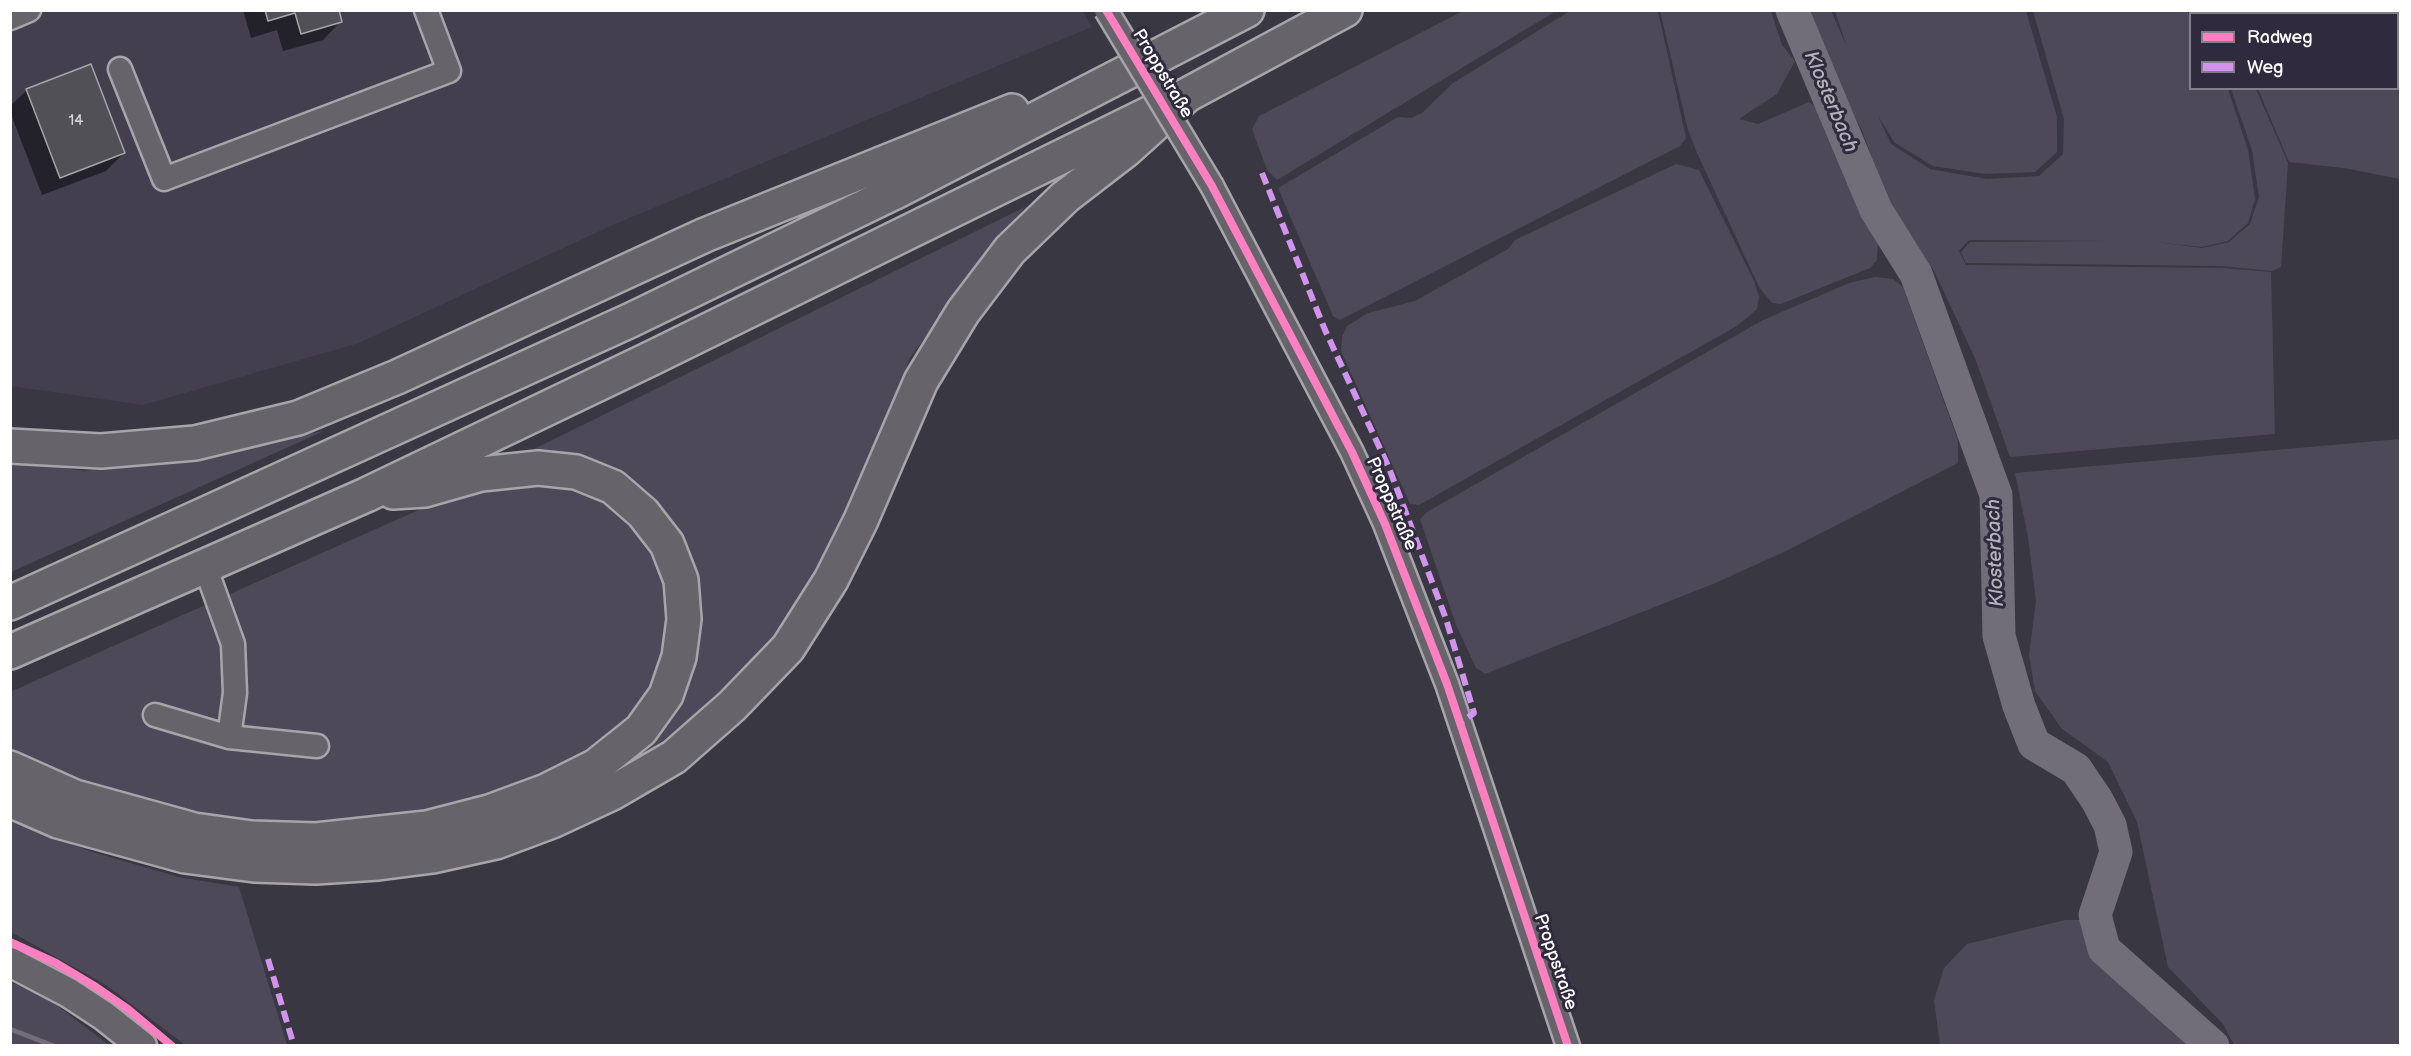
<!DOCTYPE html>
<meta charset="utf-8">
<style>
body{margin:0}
#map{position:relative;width:2411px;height:1056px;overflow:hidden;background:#393741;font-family:"Balsamiq Sans",sans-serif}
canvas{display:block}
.frame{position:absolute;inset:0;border:12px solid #fff;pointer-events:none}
.legend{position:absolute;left:2189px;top:12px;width:210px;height:78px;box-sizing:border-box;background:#2f2a3d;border:2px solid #827f8b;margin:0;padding:8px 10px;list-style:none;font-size:18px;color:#fff}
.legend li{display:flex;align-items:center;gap:12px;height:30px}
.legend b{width:30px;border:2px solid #827f8b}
</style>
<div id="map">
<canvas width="2411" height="1056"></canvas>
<div class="frame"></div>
<ul class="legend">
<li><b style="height:8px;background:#ff80c0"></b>Radweg</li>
<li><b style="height:8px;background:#d193ec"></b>Weg</li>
</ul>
</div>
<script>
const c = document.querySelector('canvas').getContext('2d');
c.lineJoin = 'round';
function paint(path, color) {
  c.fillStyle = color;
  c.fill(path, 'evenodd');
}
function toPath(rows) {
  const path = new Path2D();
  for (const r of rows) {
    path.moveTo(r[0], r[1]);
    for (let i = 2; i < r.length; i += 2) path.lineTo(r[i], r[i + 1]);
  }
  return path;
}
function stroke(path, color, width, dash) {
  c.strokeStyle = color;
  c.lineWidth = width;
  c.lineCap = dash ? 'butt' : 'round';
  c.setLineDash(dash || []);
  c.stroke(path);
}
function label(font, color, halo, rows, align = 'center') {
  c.font = font + ' "Balsamiq Sans",sans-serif';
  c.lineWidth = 6;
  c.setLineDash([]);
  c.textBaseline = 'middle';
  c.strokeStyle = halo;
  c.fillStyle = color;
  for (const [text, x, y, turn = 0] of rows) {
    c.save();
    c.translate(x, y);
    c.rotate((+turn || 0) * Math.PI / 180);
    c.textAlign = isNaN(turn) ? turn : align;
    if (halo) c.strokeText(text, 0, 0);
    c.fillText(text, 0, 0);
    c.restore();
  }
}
paint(toPath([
 [1082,10,1092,27,615,224,359,343,143,405,11,386,10,11]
]), '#433f4f');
paint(toPath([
 [1465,10,1556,11,1277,180,1267,170,1252,129,1259,116],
 [1570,11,1658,11,1686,138,1680,146,1340,320,1333,316,1278,188,1398,117,1411,118,1422,113,1453,83],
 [1660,11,1771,11,1782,45,1795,61,1777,94,1739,119,1758,124,1809,102,1827,114,1878,240,1877,260,1870,268,1781,304,1772,303,1759,287,1697,153,1688,130],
 [1806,11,1831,11,1847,47,1835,11,2026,11,2057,117,2057,152,2035,172,1985,174,1933,166,1895,143,1878,116,1891,144,1930,169,1987,179,2039,176,2063,154,2064,119,2033,11,2187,11,2190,16,2190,88,2228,89,2248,150,2255,199,2248,223,2228,241,2202,247,2156,242,2202,248,2229,242,2250,224,2259,197,2252,150,2231,89,2256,89,2288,163,2281,267,2272,271,2221,266,1966,263,1961,252,1970,242,2110,241,1969,240,1959,251,1966,265,2222,268,2271,272,2275,434,2010,457,1975,358,1934,271,1886,197,1862,130,1835,83],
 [2226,11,2400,11,2400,179,2344,168,2289,162,2258,89,2398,88,2398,14,2227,14],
 [1676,164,1699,170,1754,281,1759,297,1757,309,1737,326,1419,505,1410,504,1341,351,1342,337,1347,326,1368,313,1415,301,1508,249,1515,240],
 [1025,207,992,246,910,358,856,496,801,601,733,689,616,775,610,763,653,729,694,586,612,470,534,449],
 [1875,277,1893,279,1903,287,1958,441,1958,463,1786,551,1713,584,1485,674,1476,668,1456,625,1420,519,1427,512,1763,320,1849,283],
 [324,431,11,572,11,461,85,471],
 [2400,439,2400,1045,2234,1045,2223,1024,2168,967,2137,822,2108,762,2061,728,2035,691,2029,655,2036,601,2028,537,2015,473],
 [532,478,589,488,641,525,672,589,670,645,638,715,572,767,487,800,406,821,314,830,186,814,63,776,11,749,10,692,423,508,484,486],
 [11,818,89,851,179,877,239,887,287,1045,185,1045,106,985,11,932],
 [2065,920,2084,920,2104,970,2191,1045,1940,1045,1934,1000,1944,968,1967,944],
 [10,982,46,997,109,1045,11,1045]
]), '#4e4958');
paint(toPath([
 [243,10,337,10,340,22,323,40,283,51,277,30,251,38],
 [27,90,124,153,106,171,42,195,10,112,10,106]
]), '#0007');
stroke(toPath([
 [10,1029,54,1046]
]), '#716e79', 5);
stroke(toPath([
 [1792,10,1876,210,1916,274,1996,495,1999,636,2019,706,2034,744,2076,769,2097,800,2110,825,2116,852,2095,915,2104,949,2213,1046]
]), '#716e79', 33);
const building = toPath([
 [265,10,339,10,342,22,301,34,295,13,268,21,265,10],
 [91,64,125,153,60,178,26,89,91,64]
]);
paint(building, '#515056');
stroke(building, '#a6a5aa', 1.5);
const minor = toPath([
 [10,18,29,10],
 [120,69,164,179,449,71,426,10],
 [1212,186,1352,452,1385,524,1447,684,1568,1046],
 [205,566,233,644,235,693,229,737],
 [155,715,229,737,317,746]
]);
const major = toPath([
 [10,962,69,993,104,1016,142,1046]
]);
const highway = toPath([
 [10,446,101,451,195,443,298,418,397,377,705,235,1012,111],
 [10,603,631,320,893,193,1247,10],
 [10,652,366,495,652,358,1187,95,1345,10],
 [10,768,75,797,194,830,252,838,316,840,427,828,489,812,546,791,596,766,641,730,666,695,679,657,684,619,681,580,667,544,643,513,613,487,576,472,538,468,481,474,425,490,393,492],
 [10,800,58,821,185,856,254,865,316,867,378,863,433,856,496,842,552,821,612,793,674,757,732,706,788,648,831,580,861,520,921,381,963,312,1010,250,1065,197,1126,150,1187,95]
]);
stroke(minor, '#a6a5aa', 27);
stroke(major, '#a6a5aa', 33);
stroke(highway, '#a6a5aa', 38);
stroke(minor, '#66646a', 22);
stroke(major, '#66646a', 28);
stroke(highway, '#66646a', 33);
const minorBridge = toPath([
 [1106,10,1212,186]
]);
stroke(minorBridge, '#a6a5aa', 27, []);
stroke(minorBridge, '#66646a', 22);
stroke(toPath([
 [1262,173,1325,330,1389,468,1446,619,1474,713,1460,723],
 [268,959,294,1046]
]), '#d193ec', 6, [12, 6]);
stroke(toPath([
 [1106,10,1212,186,1352,452,1385,524,1447,684,1568,1046],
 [10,942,56,963,96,987,128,1009,172,1046]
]), '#ff80c0', 8);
label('15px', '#d4d3d5', null, [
 ["14",76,121]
]);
label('18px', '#fff', '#2f2a3d', [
 ["Proppstraße",1162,74,59],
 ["Proppstraße",1391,504,66],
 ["Proppstraße",1555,962,71]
]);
label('italic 20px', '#b4b2b9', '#2f2a3d', [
 ["Klosterbach",1830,102,67],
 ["Klosterbach",1996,553,-92]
]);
</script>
